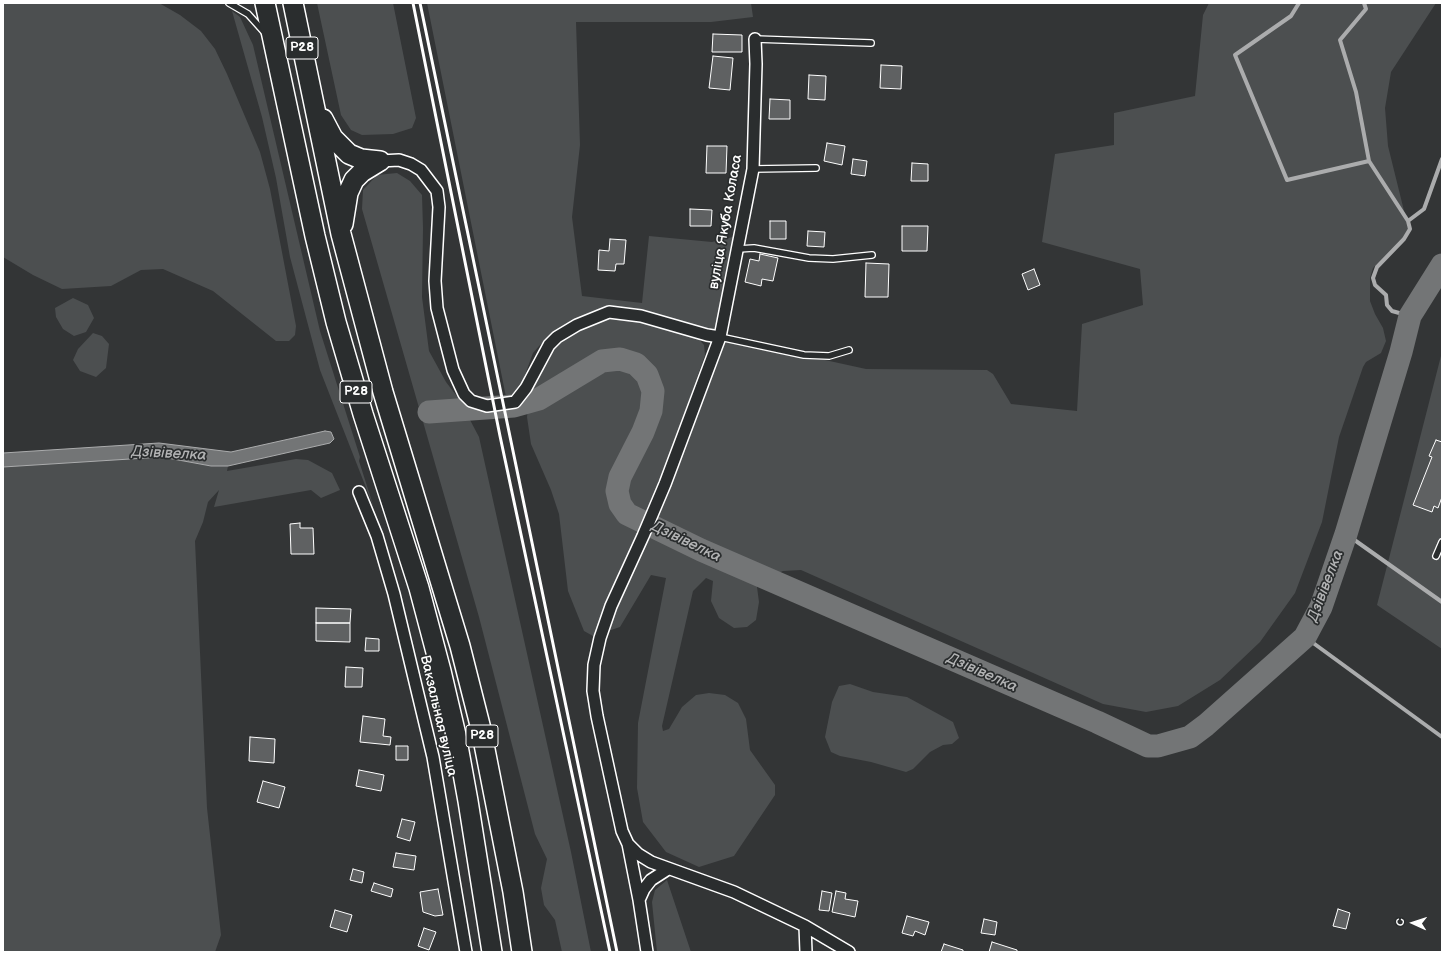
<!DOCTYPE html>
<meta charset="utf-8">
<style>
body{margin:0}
#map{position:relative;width:1445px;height:955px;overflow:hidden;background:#333536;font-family:"Balsamiq Sans",sans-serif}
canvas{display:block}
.frame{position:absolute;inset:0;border:4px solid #fff;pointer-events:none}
.north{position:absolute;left:1393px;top:903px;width:40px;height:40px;-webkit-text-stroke:3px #2a2d2e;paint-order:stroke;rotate:273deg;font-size:11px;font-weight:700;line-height:16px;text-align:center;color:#fff}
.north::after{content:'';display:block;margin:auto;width:14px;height:18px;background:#fff;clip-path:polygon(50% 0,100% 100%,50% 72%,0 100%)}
</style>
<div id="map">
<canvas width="1445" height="955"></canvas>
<div class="frame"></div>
<div class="north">С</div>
</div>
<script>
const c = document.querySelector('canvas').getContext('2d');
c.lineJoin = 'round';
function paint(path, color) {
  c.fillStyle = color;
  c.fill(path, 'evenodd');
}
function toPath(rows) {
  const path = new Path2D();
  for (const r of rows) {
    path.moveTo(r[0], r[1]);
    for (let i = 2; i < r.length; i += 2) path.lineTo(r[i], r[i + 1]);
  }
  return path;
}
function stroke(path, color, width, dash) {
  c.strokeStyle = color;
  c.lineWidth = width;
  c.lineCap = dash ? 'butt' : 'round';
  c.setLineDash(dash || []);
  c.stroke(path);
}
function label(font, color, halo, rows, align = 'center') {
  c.font = font + ' "Balsamiq Sans",sans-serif';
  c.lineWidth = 3.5;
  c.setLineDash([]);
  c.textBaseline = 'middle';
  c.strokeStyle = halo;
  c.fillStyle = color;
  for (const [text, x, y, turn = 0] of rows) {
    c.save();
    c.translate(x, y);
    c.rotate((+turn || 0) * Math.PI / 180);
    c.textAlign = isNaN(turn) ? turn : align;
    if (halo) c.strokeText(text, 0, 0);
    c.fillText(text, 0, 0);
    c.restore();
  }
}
paint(toPath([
 [3,3,159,3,180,15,201,31,215,49,227,74,260,152,270,189,296,326,295,335,289,341,276,341,213,291,163,269,141,270,111,286,62,289,33,275,3,257],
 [317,3,393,3,416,118,412,128,393,134,362,135,351,130,341,115],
 [427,3,751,3,753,17,711,22,576,22,580,145,572,217,582,296,642,303,649,236,712,242,741,235,716,335,616,308,600,310,585,315,565,326,540,345,533,353,519,391,512,396,506,397],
 [1209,3,1436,3,1391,72,1385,108,1388,146,1409,231,1373,268,1370,278,1370,301,1375,314,1383,328,1386,341,1381,353,1366,362,1363,367,1339,437,1322,522,1295,593,1260,642,1220,680,1178,706,1146,712,1103,704,801,570,783,571,760,581,757,587,759,602,756,620,747,627,734,628,719,618,711,601,713,581,706,578,693,591,662,726,663,731,669,729,682,707,696,695,709,693,725,695,738,703,746,719,750,750,775,785,775,795,734,856,699,867,666,852,643,822,637,788,638,723,666,578,651,575,620,627,593,636,584,631,568,591,559,514,551,490,531,444,527,417,530,388,557,339,583,327,611,317,640,319,697,337,704,345,705,355,662,477,665,483,720,337,866,369,987,370,993,374,1011,404,1077,411,1082,324,1143,305,1140,269,1042,242,1055,154,1114,145,1114,113,1195,96,1203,15],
 [232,11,240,17,253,45,320,331,360,457,359,461,374,508,320,370,290,257,276,178,262,117],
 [397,173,410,181,422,195,423,228,422,297,429,351,446,382,459,399,479,437,571,852,591,952,562,952,555,920,544,905,541,888,547,859,535,834,479,617,362,209,363,190,377,175],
 [73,298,88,305,94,318,86,332,74,336,63,329,56,317,55,308],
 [93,333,102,336,109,344,106,368,96,377,80,371,73,360,78,349],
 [1442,352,1442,649,1377,605],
 [142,457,162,457,211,466,228,466,227,471,296,459,308,460,332,473,340,490,321,498,311,490,214,507,219,490,208,502,203,522,195,541,207,808,221,935,215,952,3,952,3,467],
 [850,684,873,692,907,697,953,722,959,738,952,744,943,745,930,752,913,769,906,772,871,762,840,756,831,752,825,737,832,702,839,686],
 [667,880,691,952,657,952,652,902,655,890]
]), '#4c4f50');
const water = toPath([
 [325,431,331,432,334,439,330,443,228,466,211,466,162,457,3,467,3,453,159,443,231,452,325,431]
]);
paint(water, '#737576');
stroke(water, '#abacad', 1);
stroke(toPath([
 [1299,3,1291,16,1235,55,1287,180,1369,161,1408,221],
 [1364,3,1366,9,1340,40,1356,92,1369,161],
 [1410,316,1392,311,1387,305,1386,295,1375,285,1373,278,1377,267,1404,239,1410,229,1408,221,1424,209,1442,159],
 [1346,534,1442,602],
 [1305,637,1442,737]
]), '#abacad', 4);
stroke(toPath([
 [429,412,514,406,539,399,602,361,620,359,636,364,647,375,653,391,651,411,643,432,620,477,617,491,620,504,627,514,701,550,1097,722,1148,746,1158,746,1190,737,1206,725,1305,637,1321,607,1346,534,1401,352,1410,316,1442,265]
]), '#737576', 23);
const building = toPath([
 [713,34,742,35,742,52,712,52,713,34],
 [713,56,733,58,730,90,709,88,713,56],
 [881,65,902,66,901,89,880,88,881,65],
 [809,75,826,76,825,100,808,99,809,75],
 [770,99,790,100,790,119,769,119,770,99],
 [827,143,845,146,842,165,824,161,827,143],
 [707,146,727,146,726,173,706,173,707,146],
 [853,159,867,161,865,176,851,174,853,159],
 [912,163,928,164,928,181,911,181,912,163],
 [690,209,712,210,711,226,690,226,690,209],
 [770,221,786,221,786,239,770,239,770,221],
 [902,226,928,226,927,251,902,251,902,226],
 [808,231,825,232,824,247,807,246,808,231],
 [610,239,626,240,624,264,616,264,615,271,598,270,599,250,609,251,610,239],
 [760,254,778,258,773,281,762,279,761,286,745,282,750,259,759,261,760,254],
 [866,263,889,264,888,297,865,297,866,263],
 [1034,269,1040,285,1028,290,1022,274,1034,269],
 [1436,440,1442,442,1442,497,1438,508,1434,506,1432,512,1413,505,1432,457,1429,456,1436,440],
 [300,523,300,528,313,528,314,554,291,554,290,524,300,523],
 [316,608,351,609,350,623,316,623,316,608],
 [316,623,350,623,350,642,316,641,316,623],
 [366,638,379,639,379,651,365,651,366,638],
 [346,667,363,668,362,687,345,687,346,667],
 [363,716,385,719,383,736,391,737,390,745,360,742,363,716],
 [250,737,275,739,274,763,249,761,250,737],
 [396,746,408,746,408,760,396,760,396,746],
 [359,770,384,775,381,791,356,786,359,770],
 [263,781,285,787,279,808,257,802,263,781],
 [402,819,415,822,410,841,397,837,402,819],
 [396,853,416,856,414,870,393,867,396,853],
 [353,869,364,872,362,883,350,880,353,869],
 [374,883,393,889,391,897,371,891,374,883],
 [438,889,443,915,435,916,423,912,420,892,438,889],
 [822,891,832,893,829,911,819,910,822,891],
 [836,891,846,893,845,899,858,901,855,917,832,912,836,891],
 [1338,909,1350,913,1346,929,1333,926,1338,909],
 [335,910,352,915,347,932,330,927,335,910],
 [907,916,929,922,925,935,915,931,913,936,902,933,907,916],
 [984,919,997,922,995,935,981,933,984,919],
 [424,928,436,932,429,950,418,946,424,928],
 [992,942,1017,950,1017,952,989,952,992,942],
 [944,944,963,950,963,952,941,952,944,944]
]);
paint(building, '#5f6162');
stroke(building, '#fff', 1);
const service = toPath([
 [229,3,248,14,265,33],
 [755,39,871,43],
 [753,169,816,168],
 [738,249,754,248,809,258,833,259,872,255],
 [720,337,804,355,829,356,849,350],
 [1436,556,1442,542]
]);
const minor = toPath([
 [755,39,756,64,753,169,720,337,665,484,643,536,611,606,600,638,594,665,593,691,597,716,622,831,628,844,638,854,651,862,734,892,805,926,849,952],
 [380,161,399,160,411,164,421,170,437,191,439,207,435,281,437,308,453,370,464,394,471,401,487,406,515,402,526,388,549,345,557,337,577,325,609,312,641,316,707,335,720,337],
 [359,492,377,536,394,594,433,757,466,952],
 [628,844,639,900],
 [805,926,806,952],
 [647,952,639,900,644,889,651,880,668,869]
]);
const trunk = toPath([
 [265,3,315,236,336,322,363,414,419,588,441,671,456,735,468,801,492,952],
 [293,3,341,234,383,392,460,646,481,729,513,892,522,952],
 [323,119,333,138,349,154,361,159,380,161],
 [343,224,348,193,354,180,362,172,380,161]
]);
stroke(service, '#fff', 8);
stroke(minor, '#fff', 14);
stroke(trunk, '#fff', 22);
stroke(service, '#2a2d2e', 5.5);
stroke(minor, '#2a2d2e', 11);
stroke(trunk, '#2a2d2e', 19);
stroke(toPath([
 [413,3,500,436,610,952],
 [420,3,617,952]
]), '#fff', 3);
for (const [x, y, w] of [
 [302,48,32],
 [356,392,32],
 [482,736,32]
]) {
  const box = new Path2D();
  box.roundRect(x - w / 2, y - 11, w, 22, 3);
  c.fillStyle = '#2a2d2e';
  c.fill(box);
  stroke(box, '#fff', 1);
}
label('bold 13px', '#fff', null, [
 ["Р28",302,48],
 ["Р28",356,392],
 ["Р28",482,736]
]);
label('14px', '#fff', '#2a2d2e', [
 ["вуліца Якуба Коласа",726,222,-80],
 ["Вакзальная вуліца",438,716,77]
]);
label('italic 15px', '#b2b3b4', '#2a2d2e', [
 ["Дзівівелка",169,454,3],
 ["Дзівівелка",686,542,26],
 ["Дзівівелка",1326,586,-69],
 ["Дзівівелка",982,673,24]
]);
</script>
